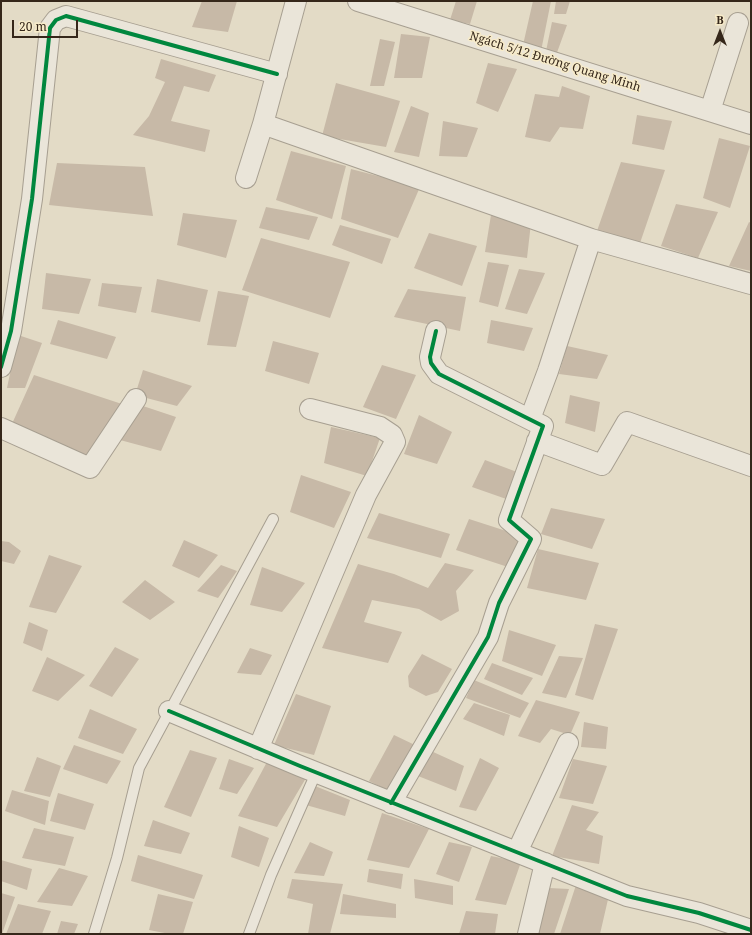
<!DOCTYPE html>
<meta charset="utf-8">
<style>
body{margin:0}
#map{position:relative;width:752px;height:935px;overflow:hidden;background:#e3dbc6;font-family:"Noto Serif",serif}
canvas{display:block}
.frame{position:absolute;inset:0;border:2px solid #35271a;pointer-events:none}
.north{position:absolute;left:700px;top:12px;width:40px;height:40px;-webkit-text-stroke:3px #f7ebc9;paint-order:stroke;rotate:0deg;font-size:11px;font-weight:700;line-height:16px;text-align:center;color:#35271a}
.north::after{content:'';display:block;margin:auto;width:14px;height:18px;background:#35271a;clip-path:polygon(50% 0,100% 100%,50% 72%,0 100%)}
.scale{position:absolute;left:12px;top:20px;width:66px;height:18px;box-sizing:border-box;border:2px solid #35271a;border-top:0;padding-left:5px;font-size:12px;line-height:14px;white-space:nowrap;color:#35271a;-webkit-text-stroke:3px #f7ebc9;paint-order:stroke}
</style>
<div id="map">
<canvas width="752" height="935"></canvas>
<div class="frame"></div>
<div class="north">B</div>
<div class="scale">20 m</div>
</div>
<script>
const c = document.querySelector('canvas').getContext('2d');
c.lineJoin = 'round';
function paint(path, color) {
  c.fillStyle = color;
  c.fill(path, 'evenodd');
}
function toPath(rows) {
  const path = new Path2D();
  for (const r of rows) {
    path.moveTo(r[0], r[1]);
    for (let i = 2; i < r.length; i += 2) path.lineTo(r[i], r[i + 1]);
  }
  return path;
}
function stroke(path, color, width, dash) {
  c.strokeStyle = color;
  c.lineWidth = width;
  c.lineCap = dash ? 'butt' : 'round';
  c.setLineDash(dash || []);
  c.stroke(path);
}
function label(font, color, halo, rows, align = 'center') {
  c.font = font + ' "Noto Serif",serif';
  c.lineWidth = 3;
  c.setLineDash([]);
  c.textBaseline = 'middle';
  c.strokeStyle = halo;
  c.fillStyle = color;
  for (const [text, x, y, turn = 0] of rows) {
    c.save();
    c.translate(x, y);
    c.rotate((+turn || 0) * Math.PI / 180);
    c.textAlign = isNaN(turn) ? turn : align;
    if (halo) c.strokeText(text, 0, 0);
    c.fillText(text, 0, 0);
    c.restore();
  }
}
paint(toPath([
 [202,1,237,1,228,32,192,27],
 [456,1,477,1,470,24,450,20],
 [533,1,551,1,541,51,523,45],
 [556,1,570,1,566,14,554,14],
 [552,22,567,25,555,58,545,56],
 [401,34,430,37,422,78,394,78],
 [380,39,395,42,384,86,370,86],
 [161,59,216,75,209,92,184,86,171,121,210,130,205,152,133,135,149,116,165,82,155,78],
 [488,63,517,69,498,112,476,103],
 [336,83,400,101,386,147,322,136],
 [562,86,590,96,583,129,560,127,550,142,525,137,535,94,559,97],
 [411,106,429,113,419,157,394,152],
 [637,115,672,121,664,150,632,144],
 [443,121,478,128,467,157,439,156],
 [719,138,750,146,730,208,703,198],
 [291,151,346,166,332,219,276,200],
 [621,162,665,170,640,243,597,231],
 [57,163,145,167,153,216,49,205],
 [351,169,420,187,398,238,341,219],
 [676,204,718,212,698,258,661,246],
 [266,207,318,217,309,240,259,228],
 [183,213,237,220,226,258,177,245],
 [491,215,531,223,527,258,485,252],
 [749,222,751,223,751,271,729,266],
 [340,225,391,239,382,264,332,245],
 [429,233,477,246,462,286,414,268],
 [261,238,350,262,330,318,242,290],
 [488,262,509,265,498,307,479,302],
 [519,269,545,273,527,314,505,309],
 [46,273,91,279,79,314,42,309],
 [157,279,208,290,200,322,151,312],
 [102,283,142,287,136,313,98,306],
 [408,289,466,297,460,331,394,317],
 [218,291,249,296,236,347,207,345],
 [58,320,116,337,107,359,50,344],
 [491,320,533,328,524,351,487,343],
 [18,335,42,343,25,388,7,388],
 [273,341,319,353,309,384,265,371],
 [567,346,608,355,597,379,559,374],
 [382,365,416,375,396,419,363,407],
 [143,370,192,386,177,406,135,395],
 [34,375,128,406,91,460,11,426],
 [570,395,600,402,595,432,565,423],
 [134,403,176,417,161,451,120,440],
 [419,415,452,432,437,464,404,454],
 [331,427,380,438,367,476,324,463],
 [485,460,525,475,512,501,472,487],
 [301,475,351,492,334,528,290,512],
 [551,508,605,519,592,549,541,534],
 [379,513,450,534,441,558,367,538],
 [469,519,528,538,508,567,456,550],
 [184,540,218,555,199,578,172,566],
 [1,541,9,542,21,551,14,564,1,561],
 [538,549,599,563,586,600,527,588],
 [49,555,82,566,56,613,29,607],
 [445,563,474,570,456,591,459,611,441,621,419,609,372,600,364,622,402,632,388,663,322,648,358,564,394,574,428,588],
 [221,565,237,571,218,598,197,591],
 [262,567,305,583,282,612,250,605],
 [145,580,175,602,150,620,122,602],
 [29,622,48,630,42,651,23,643],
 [595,624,618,629,593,700,575,695],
 [509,630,556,645,542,676,502,661],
 [115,647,139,659,112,697,89,686],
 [250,648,272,655,261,675,237,673],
 [422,654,452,669,438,692,426,696,409,687,408,676],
 [559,656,583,658,566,698,542,693],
 [47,657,85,675,58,701,32,691],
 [492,663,533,678,522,695,484,679],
 [474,680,529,703,520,718,466,698],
 [296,694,331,706,314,755,274,745],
 [536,700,580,712,570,735,551,729,540,743,518,736],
 [474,703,510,715,504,736,463,719],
 [90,709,137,729,123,754,78,738],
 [584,722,608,727,606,749,581,747],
 [394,735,417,746,391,792,369,781],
 [74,745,121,761,107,784,63,769],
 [190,750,217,758,191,817,164,807],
 [431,751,464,766,456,791,413,774],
 [37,757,61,766,50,797,24,791],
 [480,758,499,768,476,811,459,807],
 [229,759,254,768,237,794,219,789],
 [573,759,607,766,593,804,559,798],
 [268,760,306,778,277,827,238,816],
 [315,786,350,800,345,816,306,805],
 [12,790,49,801,45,825,5,811],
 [58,793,94,804,85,830,50,821],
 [572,805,599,812,586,830,603,836,599,864,552,856],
 [382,813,429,829,409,868,367,860],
 [153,820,190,833,181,854,144,846],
 [239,826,269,838,259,867,231,857],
 [34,828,74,837,65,866,22,858],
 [310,842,333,852,324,876,294,873],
 [449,842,472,847,459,882,436,874],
 [138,855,203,875,194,899,131,881],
 [491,856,521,862,506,905,475,900],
 [1,860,32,869,27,890,1,881],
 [59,868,88,876,72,906,37,902],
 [369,869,403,874,401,889,367,882],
 [292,879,343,884,330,934,308,934,313,904,287,898],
 [414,879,453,886,453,905,415,898],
 [576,885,609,895,600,934,560,934],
 [549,888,569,889,554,934,534,934],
 [1,893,15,897,2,934,1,934],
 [158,894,193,902,183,934,170,934,149,930],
 [343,894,396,904,396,918,340,914],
 [18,904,51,911,42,934,6,934],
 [466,911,498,914,495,934,459,934],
 [61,921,78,924,74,934,57,934]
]), '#c7b9a7');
const lane = toPath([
 [94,934,117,858,139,768,273,519],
 [249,934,271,875,316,773]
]);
const street = toPath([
 [358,1,751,124],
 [710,111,738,23],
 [263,124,296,1],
 [246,178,263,124,591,239,751,284],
 [1,367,11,331,32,199,50,28,56,20,66,16,277,74],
 [530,419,548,371,591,239],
 [1,428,90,468,136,399],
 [537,441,602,465,627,422,751,466],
 [169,711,300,766,627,896,699,913,751,930],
 [258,749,366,495,395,442,392,435,380,427,310,409],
 [391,803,488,637,499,603,531,539,509,520,543,426,439,374,431,363,430,357,436,331],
 [517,852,568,743],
 [528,934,545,863]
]);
stroke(lane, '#a79f91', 12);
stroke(street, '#a79f91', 22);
stroke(lane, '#eae5d9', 10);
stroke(street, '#eae5d9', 20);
stroke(toPath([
 [1,367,11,331,32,199,50,28,56,20,66,16,277,74],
 [169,711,300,766,627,896,699,913,751,930],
 [391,803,488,637,499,603,531,539,509,520,543,426,439,374,431,363,430,357,436,331]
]), '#00873e', 4);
label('12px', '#35271a', '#f7ebc9', [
 ["Ngách 5/12 Đường Quang Minh",555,62,17]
]);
</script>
